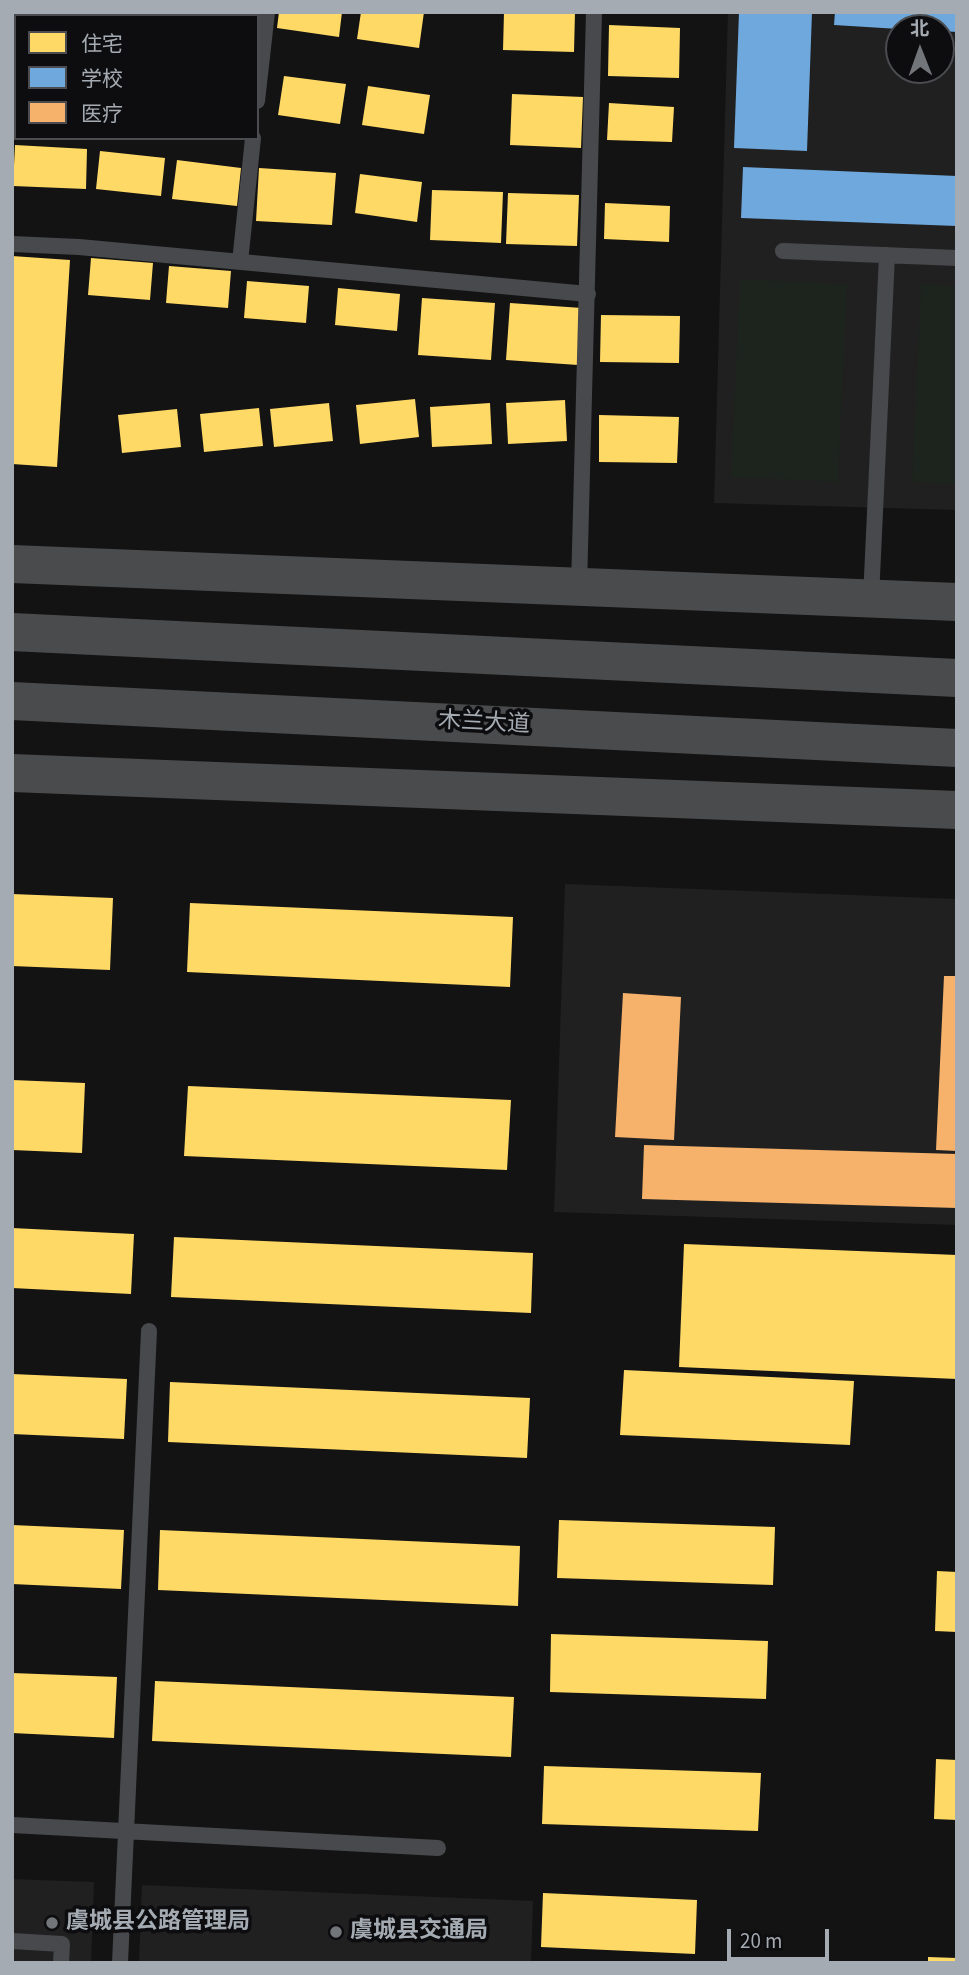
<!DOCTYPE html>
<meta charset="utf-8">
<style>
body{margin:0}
#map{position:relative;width:969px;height:1975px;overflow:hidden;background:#131313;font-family:"Source Sans 3","Noto Sans SC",sans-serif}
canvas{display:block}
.frame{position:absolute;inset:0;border:14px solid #a5abb2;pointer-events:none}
.legend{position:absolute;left:14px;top:14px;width:245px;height:126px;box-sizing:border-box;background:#0d0d0f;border:2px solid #4a4c50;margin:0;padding:9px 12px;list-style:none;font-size:21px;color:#a5abb2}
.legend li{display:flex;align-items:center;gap:14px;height:35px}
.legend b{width:35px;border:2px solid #4a4c50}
.north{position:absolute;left:885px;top:14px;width:70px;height:70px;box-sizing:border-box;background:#0d0d0f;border:2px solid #4a4c50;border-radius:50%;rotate:359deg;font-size:19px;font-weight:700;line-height:28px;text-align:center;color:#a5abb2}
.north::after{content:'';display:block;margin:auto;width:24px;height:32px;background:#72767a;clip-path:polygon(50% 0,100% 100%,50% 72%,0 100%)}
.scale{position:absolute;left:727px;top:1929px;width:102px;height:32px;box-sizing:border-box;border:4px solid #a5abb2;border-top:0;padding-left:9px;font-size:21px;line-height:24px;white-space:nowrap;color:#a5abb2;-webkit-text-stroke:5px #0d0d0f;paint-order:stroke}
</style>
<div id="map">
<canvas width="969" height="1975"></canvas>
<div class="frame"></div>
<ul class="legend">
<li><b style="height:19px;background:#ffd966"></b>住宅</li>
<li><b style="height:19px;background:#6fa8dc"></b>学校</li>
<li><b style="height:19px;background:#f6b26b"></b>医疗</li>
</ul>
<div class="north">北</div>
<div class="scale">20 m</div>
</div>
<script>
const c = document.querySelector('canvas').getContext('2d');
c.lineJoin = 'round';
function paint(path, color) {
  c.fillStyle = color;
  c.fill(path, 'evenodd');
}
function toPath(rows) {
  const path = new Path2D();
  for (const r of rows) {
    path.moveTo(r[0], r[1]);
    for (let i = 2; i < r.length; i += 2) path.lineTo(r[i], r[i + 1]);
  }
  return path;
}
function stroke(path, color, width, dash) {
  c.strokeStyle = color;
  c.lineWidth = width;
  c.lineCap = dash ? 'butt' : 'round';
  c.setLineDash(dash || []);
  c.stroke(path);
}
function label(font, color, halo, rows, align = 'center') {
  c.font = font + ' "Source Sans 3","Noto Sans SC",sans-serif';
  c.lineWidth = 7;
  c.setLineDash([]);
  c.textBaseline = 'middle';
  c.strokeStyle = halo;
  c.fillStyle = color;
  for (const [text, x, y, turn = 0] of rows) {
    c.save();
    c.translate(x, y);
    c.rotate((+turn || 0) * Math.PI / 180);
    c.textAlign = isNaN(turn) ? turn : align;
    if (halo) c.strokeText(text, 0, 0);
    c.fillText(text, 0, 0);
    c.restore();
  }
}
paint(toPath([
 [728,12,957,12,957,510,714,503],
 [899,28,941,28,941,70,899,70],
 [565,884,957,899,957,1225,554,1212],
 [12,1879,94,1882,91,1963,12,1963],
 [142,1885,533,1901,531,1963,139,1963]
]), '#202021');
paint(toPath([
 [740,279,847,284,838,482,731,477],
 [921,284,957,286,957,484,912,482]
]), '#1d231d');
paint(toPath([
 [23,12,93,12,93,16,31,16,23,15],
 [117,12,182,12,181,16,133,16],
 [195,12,260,12,259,24,257,16,195,16],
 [279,12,342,12,339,37,277,28],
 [361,12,424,12,419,48,357,39],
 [504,12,575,12,574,52,503,50],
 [609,25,680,28,679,78,608,76],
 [12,46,16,46,16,86,12,86],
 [284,76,346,84,340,124,278,115],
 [368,86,430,95,424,134,362,125],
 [512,94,583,97,581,148,510,145],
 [609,103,674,107,672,142,607,140],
 [15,145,87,149,86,189,13,186],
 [100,151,165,158,161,196,96,189],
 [177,160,241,168,237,206,172,199],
 [259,168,336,173,332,225,256,221],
 [360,174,422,182,417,222,355,213],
 [432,190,503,192,501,243,430,240],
 [508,193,579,195,577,246,506,244],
 [605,203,670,206,669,242,604,239],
 [12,256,70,260,57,467,12,464],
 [91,258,153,263,150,300,88,295],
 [169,266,231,271,228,308,166,303],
 [247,281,309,286,306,323,244,318],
 [338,288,400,294,397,331,335,325],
 [422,298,495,303,491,360,418,355],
 [510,303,582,308,578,365,506,360],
 [601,315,680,316,679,363,600,362],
 [415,399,419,437,360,444,356,405],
 [565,400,567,441,508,444,506,403],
 [329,403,333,441,274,447,270,409],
 [490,403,492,444,432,447,430,407],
 [259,408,263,446,204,452,200,414],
 [177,409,181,447,122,453,118,415],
 [599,415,679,417,677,463,599,462],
 [12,894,113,898,110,970,12,966],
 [190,903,513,917,510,987,187,972],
 [12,1080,85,1083,82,1153,12,1150],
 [188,1086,511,1100,507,1170,184,1156],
 [12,1228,134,1234,131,1294,12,1288],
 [174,1237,533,1253,531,1313,171,1297],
 [684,1244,957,1255,957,1379,679,1367],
 [624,1370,854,1381,850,1445,620,1435],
 [12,1374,127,1379,124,1439,12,1434],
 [170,1382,530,1398,527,1458,168,1442],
 [559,1520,775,1527,773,1585,557,1578],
 [12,1525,124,1530,121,1589,12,1584],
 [160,1530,520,1546,518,1606,158,1590],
 [937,1571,957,1572,957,1632,935,1631],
 [551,1634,768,1641,766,1699,550,1692],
 [12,1673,117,1677,114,1738,12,1733],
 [155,1681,514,1697,511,1757,152,1741],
 [936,1759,957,1760,957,1820,934,1819],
 [544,1766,761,1773,758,1831,542,1824],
 [543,1893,697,1900,695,1954,541,1947],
 [928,1957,957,1958,957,1963,928,1963]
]), '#ffd966');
paint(toPath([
 [739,12,812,12,807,151,734,148],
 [835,12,957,12,957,32,941,31,941,28,899,29,834,25],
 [743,167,957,176,957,226,741,218]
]), '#6fa8dc');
paint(toPath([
 [944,976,957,976,957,1151,936,1150],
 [623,993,681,997,674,1140,615,1137],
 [644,1145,957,1154,957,1208,642,1199]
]), '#f6b26b');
stroke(toPath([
 [257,101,267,12],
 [12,244,79,247,588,294],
 [783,251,957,258],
 [240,262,253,138],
 [579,587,594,12],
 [871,598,887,255],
 [12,1825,438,1848],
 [12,1941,62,1944,61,1963],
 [120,1963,149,1331]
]), '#47494c', 16);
stroke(toPath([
 [12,564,957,602],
 [12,632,957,678],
 [12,701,957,748],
 [12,773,957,810]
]), '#4a4b4d', 38);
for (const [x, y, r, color] of [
 [52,1923,7,"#72767a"],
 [336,1932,7,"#72767a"]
]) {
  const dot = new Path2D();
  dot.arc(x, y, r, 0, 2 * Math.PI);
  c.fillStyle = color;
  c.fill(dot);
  stroke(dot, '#0d0d0f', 2.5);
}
label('23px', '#a5abb2', '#0d0d0f', [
 ["木兰大道",484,724,3]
]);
label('bold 23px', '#a5abb2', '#0d0d0f', [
 ["虞城县公路管理局",66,1923],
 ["虞城县交通局",350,1932]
], 'left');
</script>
